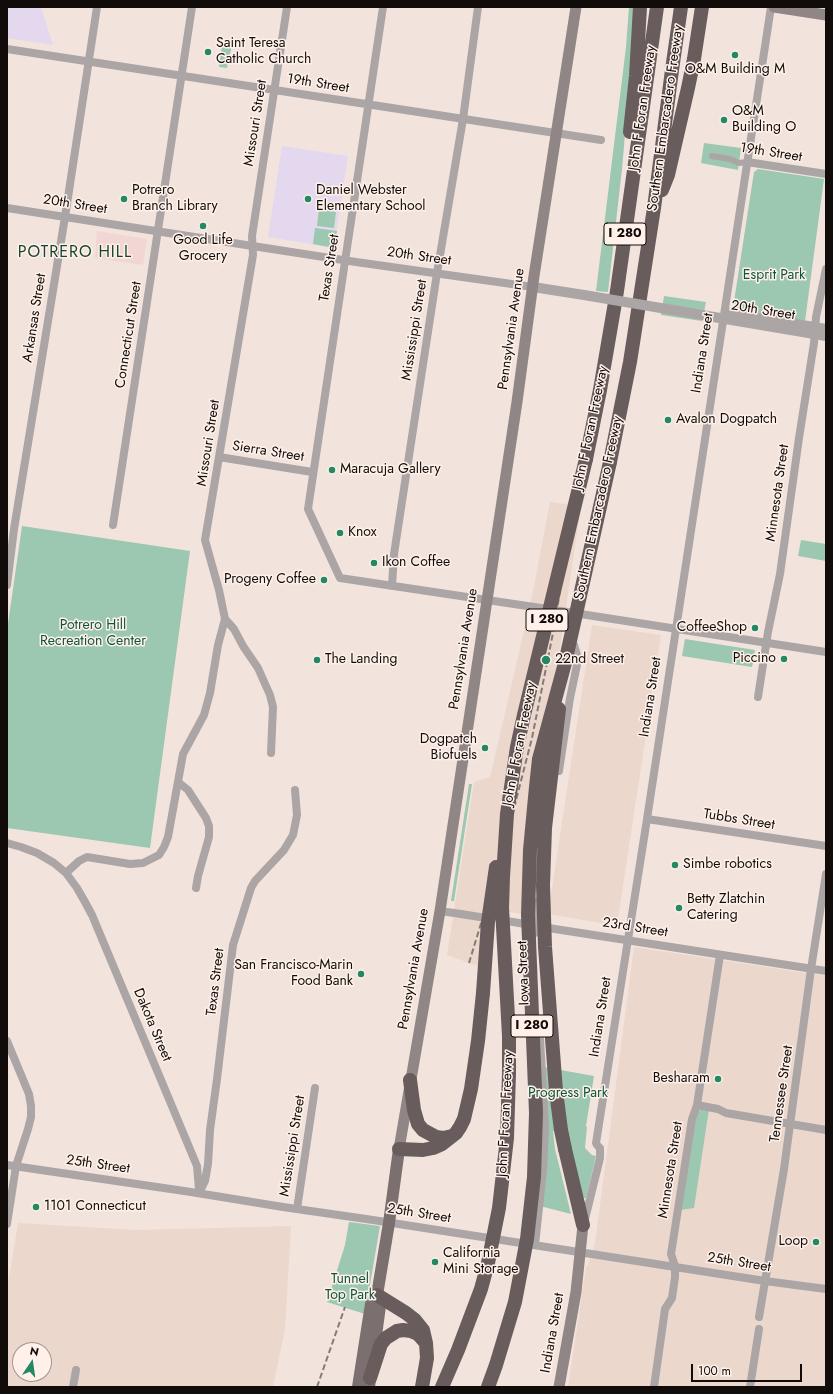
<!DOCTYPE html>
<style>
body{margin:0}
#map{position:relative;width:833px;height:1394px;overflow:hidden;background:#f2e4dd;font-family:Jost,sans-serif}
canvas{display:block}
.frame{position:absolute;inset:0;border:8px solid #110c0a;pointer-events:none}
.north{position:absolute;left:12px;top:1342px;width:40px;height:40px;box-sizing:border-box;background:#fff1ea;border:1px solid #a09590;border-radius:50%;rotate:13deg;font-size:11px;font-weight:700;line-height:16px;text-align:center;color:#110c0a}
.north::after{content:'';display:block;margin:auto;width:14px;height:18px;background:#238965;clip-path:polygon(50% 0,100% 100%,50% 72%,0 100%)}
.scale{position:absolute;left:691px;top:1364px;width:111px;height:18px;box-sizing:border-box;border:2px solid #110c0a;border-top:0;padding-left:5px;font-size:12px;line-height:14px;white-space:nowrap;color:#110c0a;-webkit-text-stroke:3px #fff1ea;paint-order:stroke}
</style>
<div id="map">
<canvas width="833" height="1394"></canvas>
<div class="frame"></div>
<div class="north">N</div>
<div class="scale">100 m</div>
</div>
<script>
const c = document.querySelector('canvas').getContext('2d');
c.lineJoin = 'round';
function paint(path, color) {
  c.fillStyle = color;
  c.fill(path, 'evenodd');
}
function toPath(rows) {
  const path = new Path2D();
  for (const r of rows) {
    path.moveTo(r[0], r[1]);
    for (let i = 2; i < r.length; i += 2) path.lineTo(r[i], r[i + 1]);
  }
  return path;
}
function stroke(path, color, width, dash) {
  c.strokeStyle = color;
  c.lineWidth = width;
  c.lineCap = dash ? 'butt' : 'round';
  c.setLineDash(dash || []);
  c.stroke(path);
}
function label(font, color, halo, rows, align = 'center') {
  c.font = font + ' Jost,sans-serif';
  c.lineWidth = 3;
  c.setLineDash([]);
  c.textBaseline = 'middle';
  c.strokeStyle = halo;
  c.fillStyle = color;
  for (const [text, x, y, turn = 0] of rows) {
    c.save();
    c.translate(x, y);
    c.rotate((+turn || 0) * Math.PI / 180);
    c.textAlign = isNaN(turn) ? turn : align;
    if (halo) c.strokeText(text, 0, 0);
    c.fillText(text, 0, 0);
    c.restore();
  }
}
paint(toPath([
 [97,231,147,239,143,265,95,258]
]), '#f1d6d3');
paint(toPath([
 [550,502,581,506,521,914,498,910,480,967,447,955,474,782,490,777,531,601],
 [592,625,661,635,617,926,548,914],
 [634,947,826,976,826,1387,568,1387,586,1267,588,1265,595,1243],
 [18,1223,138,1230,291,1226,285,1329,273,1387,7,1387,7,1290],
 [20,1350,44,1350,44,1374,20,1374]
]), '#ecd7cc');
paint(toPath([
 [7,7,41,7,53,45,7,38],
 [282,146,348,156,334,248,268,237]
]), '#e3d8ed');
paint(toPath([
 [629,7,636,7,622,169,608,292,596,291,626,47],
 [222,44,232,45,227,68,219,67],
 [704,143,741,148,738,170,701,163],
 [758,169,824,179,805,321,733,308,754,172],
 [319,209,336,212,334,228,317,226],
 [315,228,337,231,334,248,313,244],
 [664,296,706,302,702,321,661,315],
 [22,526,190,551,150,848,7,828,7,631],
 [801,540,826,544,826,561,798,556],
 [685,639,755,650,752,667,682,656],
 [469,784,472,784,454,901,451,901],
 [544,1067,594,1076,586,1126,587,1127,585,1148,592,1155,596,1156,586,1198,584,1198,581,1193,565,1126,553,1131,555,1149,571,1214,540,1206],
 [704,1108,709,1109,694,1208,681,1210,694,1118,697,1112],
 [349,1222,380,1226,365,1314,327,1302,345,1245]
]), '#9cc7b0');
stroke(toPath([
 [712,156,730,159,739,163,747,162]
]), '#aca5a6', 6);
stroke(toPath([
 [383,7,308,509,340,578,534,607],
 [7,49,601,140],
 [747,162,826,174],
 [7,208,356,262,533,287],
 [725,311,826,328],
 [219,457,312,472],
 [113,525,192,7],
 [7,585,14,529,65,217,97,7],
 [392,586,394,554,437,273,463,119,478,7],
 [574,613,826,652],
 [225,619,234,629,243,646,258,668,270,695,273,707,271,753],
 [758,697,768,632,780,574,799,438,814,343,816,317,826,269],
 [559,771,570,698,577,665,577,655,574,645],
 [178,782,188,790,206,818,209,826,209,837,198,876,196,888],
 [647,819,826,846],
 [7,843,21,847,37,853,54,863,66,873,77,888,85,902,92,915,197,1166,199,1190],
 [66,873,79,861,87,857,130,864,143,863,159,855,164,847,168,837,183,754,204,715,210,693,218,645,225,619,219,590,205,540,253,255,252,236,287,7],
 [440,911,461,914],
 [501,920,531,925],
 [542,927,826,971],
 [535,933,538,901],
 [7,1041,29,1094,31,1106,31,1117,28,1129,16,1166,7,1224],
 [697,1105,718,1109,726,1113,826,1130],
 [7,1165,191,1192,283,1207,373,1220,765,1281,826,1289],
 [199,1193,205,1181,208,1164,210,1130,217,1079,233,945,251,888,255,881,284,850,293,835,297,815,295,790],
 [297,1209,315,1088],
 [584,1223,600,1158,600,1148,597,1145,596,1143,647,819,771,7],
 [535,1245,543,1170,545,1128,540,1038],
 [759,1317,784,1169,811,969,826,874],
 [73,1387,76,1370],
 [654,1387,665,1309,672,1298,675,1277,675,1266,671,1254,692,1119,697,1105,720,955],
 [750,1387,759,1329]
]), '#aca5a6', 8);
stroke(toPath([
 [533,287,584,295]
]), '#aca5a6', 10);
stroke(toPath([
 [774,7,826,15],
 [399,1149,440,911,517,402,534,276,576,7],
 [559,1387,576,1292,583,1225]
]), '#908686', 11);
stroke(toPath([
 [358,1387,371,1304,377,1295],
 [369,1387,380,1306,377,1295,389,1223,399,1149]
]), '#7b6f6f', 12);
stroke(toPath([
 [630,132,636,76,640,7],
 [662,190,668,175,688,88,694,59,702,7],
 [586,459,600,390,617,291,657,7],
 [610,462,630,362,654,208,672,70,681,7],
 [410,1080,414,1110,418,1124,423,1130,436,1137,443,1138,452,1136],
 [399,1149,423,1150,433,1148,442,1144,456,1133,460,1127,464,1119,471,1089,478,1041,483,993],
 [565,1149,583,1225],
 [377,1295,406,1313,415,1320,423,1330,426,1343,427,1358,422,1387],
 [370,1378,381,1344,386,1338,397,1331,403,1330,411,1331,418,1334,426,1343]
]), '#695c5c', 14);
stroke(toPath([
 [469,963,503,851,532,738,555,623,571,518],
 [317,1387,345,1307]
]), '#857c77', 2, [6, 3]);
stroke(toPath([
 [534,607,574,613],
 [461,914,492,919]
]), '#aca5a6', 8);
stroke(toPath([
 [584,295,826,336]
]), '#aca5a6', 10);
stroke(toPath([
 [559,709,545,828,543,885,545,947,556,1091,561,1130,565,1149],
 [483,993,488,922,496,867],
 [442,1387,458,1350,481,1289,488,1263,499,1208,507,1138,509,1073,509,1036,502,908,503,877,507,814,517,747,524,715,586,459],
 [488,1387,496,1365,515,1302,527,1239,534,1177,536,1113,528,915,530,850,536,787,539,759,565,663,610,462]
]), '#695c5c', 14);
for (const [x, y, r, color] of [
 [208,52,4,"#238965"],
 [735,55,4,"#238965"],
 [724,120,4,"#238965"],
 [124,199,4,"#238965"],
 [308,199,4,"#238965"],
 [203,226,4,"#238965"],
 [668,420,4,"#238965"],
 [332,470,4,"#238965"],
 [340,533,4,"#238965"],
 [374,563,4,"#238965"],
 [324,580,4,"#238965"],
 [755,628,4,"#238965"],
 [784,659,4,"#238965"],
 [317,660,4,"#238965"],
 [546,660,5,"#238965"],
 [485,748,4,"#238965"],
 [675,865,4,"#238965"],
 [679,908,4,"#238965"],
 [361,974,4,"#238965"],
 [718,1079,4,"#238965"],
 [36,1207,4,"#238965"],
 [816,1242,4,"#238965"],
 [435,1262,4,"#238965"]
]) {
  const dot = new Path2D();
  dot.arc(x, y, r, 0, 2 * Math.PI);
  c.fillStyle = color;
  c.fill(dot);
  stroke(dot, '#fff1ea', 1.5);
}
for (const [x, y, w] of [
 [625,234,42],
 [547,620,42],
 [532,1026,42]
]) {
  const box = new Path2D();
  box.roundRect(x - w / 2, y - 11, w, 22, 3);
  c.fillStyle = '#fff1ea';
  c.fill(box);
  stroke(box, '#110c0a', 1);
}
label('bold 13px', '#110c0a', null, [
 ["I 280",625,234],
 ["I 280",547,620],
 ["I 280",532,1026]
]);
label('14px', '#110c0a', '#fff1ea', [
 ["Saint Teresa",216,44],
 ["Catholic Church",216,60],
 ["O&M Building M",735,70,"center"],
 ["O&M",732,112],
 ["Building O",732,128],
 ["Potrero",132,191],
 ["Branch Library",132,207],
 ["Daniel Webster",316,191],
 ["Elementary School",316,207],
 ["Good Life",203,241,"center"],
 ["Grocery",203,257,"center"],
 ["Avalon Dogpatch",676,420],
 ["Maracuja Gallery",340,470],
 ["Knox",348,533],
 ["Ikon Coffee",382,563],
 ["Progeny Coffee",316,580,"right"],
 ["CoffeeShop",747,628,"right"],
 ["Piccino",776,659,"right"],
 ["The Landing",325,660],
 ["22nd Street",555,660],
 ["Dogpatch",477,740,"right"],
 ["Biofuels",477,756,"right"],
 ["Simbe robotics",683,865],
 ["Betty Zlatchin",687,900],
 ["Catering",687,916],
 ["San Francisco-Marin",353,966,"right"],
 ["Food Bank",353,982,"right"],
 ["Besharam",710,1079,"right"],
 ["1101 Connecticut",44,1207],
 ["Loop",808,1242,"right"],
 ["California",443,1254],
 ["Mini Storage",443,1270]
], 'left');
label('14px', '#110c0a', '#fff1ea', [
 ["19th Street",318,84,9],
 ["John F Foran Freeway",643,108,-82],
 ["Southern Embarcadero Freeway",666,118,-82],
 ["Missouri Street",256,123,-81],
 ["19th Street",771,153,9],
 ["20th Street",75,205,9],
 ["20th Street",419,257,8],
 ["Texas Street",330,268,-81],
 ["20th Street",763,311,9],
 ["Arkansas Street",35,318,-81],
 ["Pennsylvania Avenue",512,329,-82],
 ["Mississippi Street",415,330,-81],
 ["Connecticut Street",129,335,-81],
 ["Indiana Street",703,353,-81],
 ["John F Foran Freeway",591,428,-78],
 ["Missouri Street",209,443,-81],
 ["Sierra Street",268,452,9],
 ["Minnesota Street",778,493,-82],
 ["Southern Embarcadero Freeway",599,508,-78],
 ["Pennsylvania Avenue",464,649,-81],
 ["Indiana Street",651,697,-81],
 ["John F Foran Freeway",520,744,-79],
 ["Tubbs Street",739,820,9],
 ["23rd Street",635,928,9],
 ["Pennsylvania Avenue",414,969,-80],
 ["Iowa Street",524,973,-92],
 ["Texas Street",216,982,-83],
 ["Indiana Street",601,1017,-81],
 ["Dakota Street",152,1025,67],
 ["Tennessee Street",782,1094,-82],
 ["John F Foran Freeway",506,1114,-87],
 ["Mississippi Street",293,1146,-81],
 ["25th Street",98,1165,8],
 ["Minnesota Street",671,1170,-81],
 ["25th Street",419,1214,9],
 ["25th Street",739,1263,9],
 ["Indiana Street",553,1333,-80]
]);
label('14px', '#0d5538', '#fff1ea', [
 ["Esprit Park",774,276],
 ["Potrero Hill",93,626],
 ["Recreation Center",93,642],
 ["Progress Park",568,1094],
 ["Tunnel",350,1280],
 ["Top Park",350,1296]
]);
c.letterSpacing = '1px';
label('16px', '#144331', '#fff1ea', [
 ["POTRERO HILL",75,253]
]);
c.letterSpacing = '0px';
</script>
